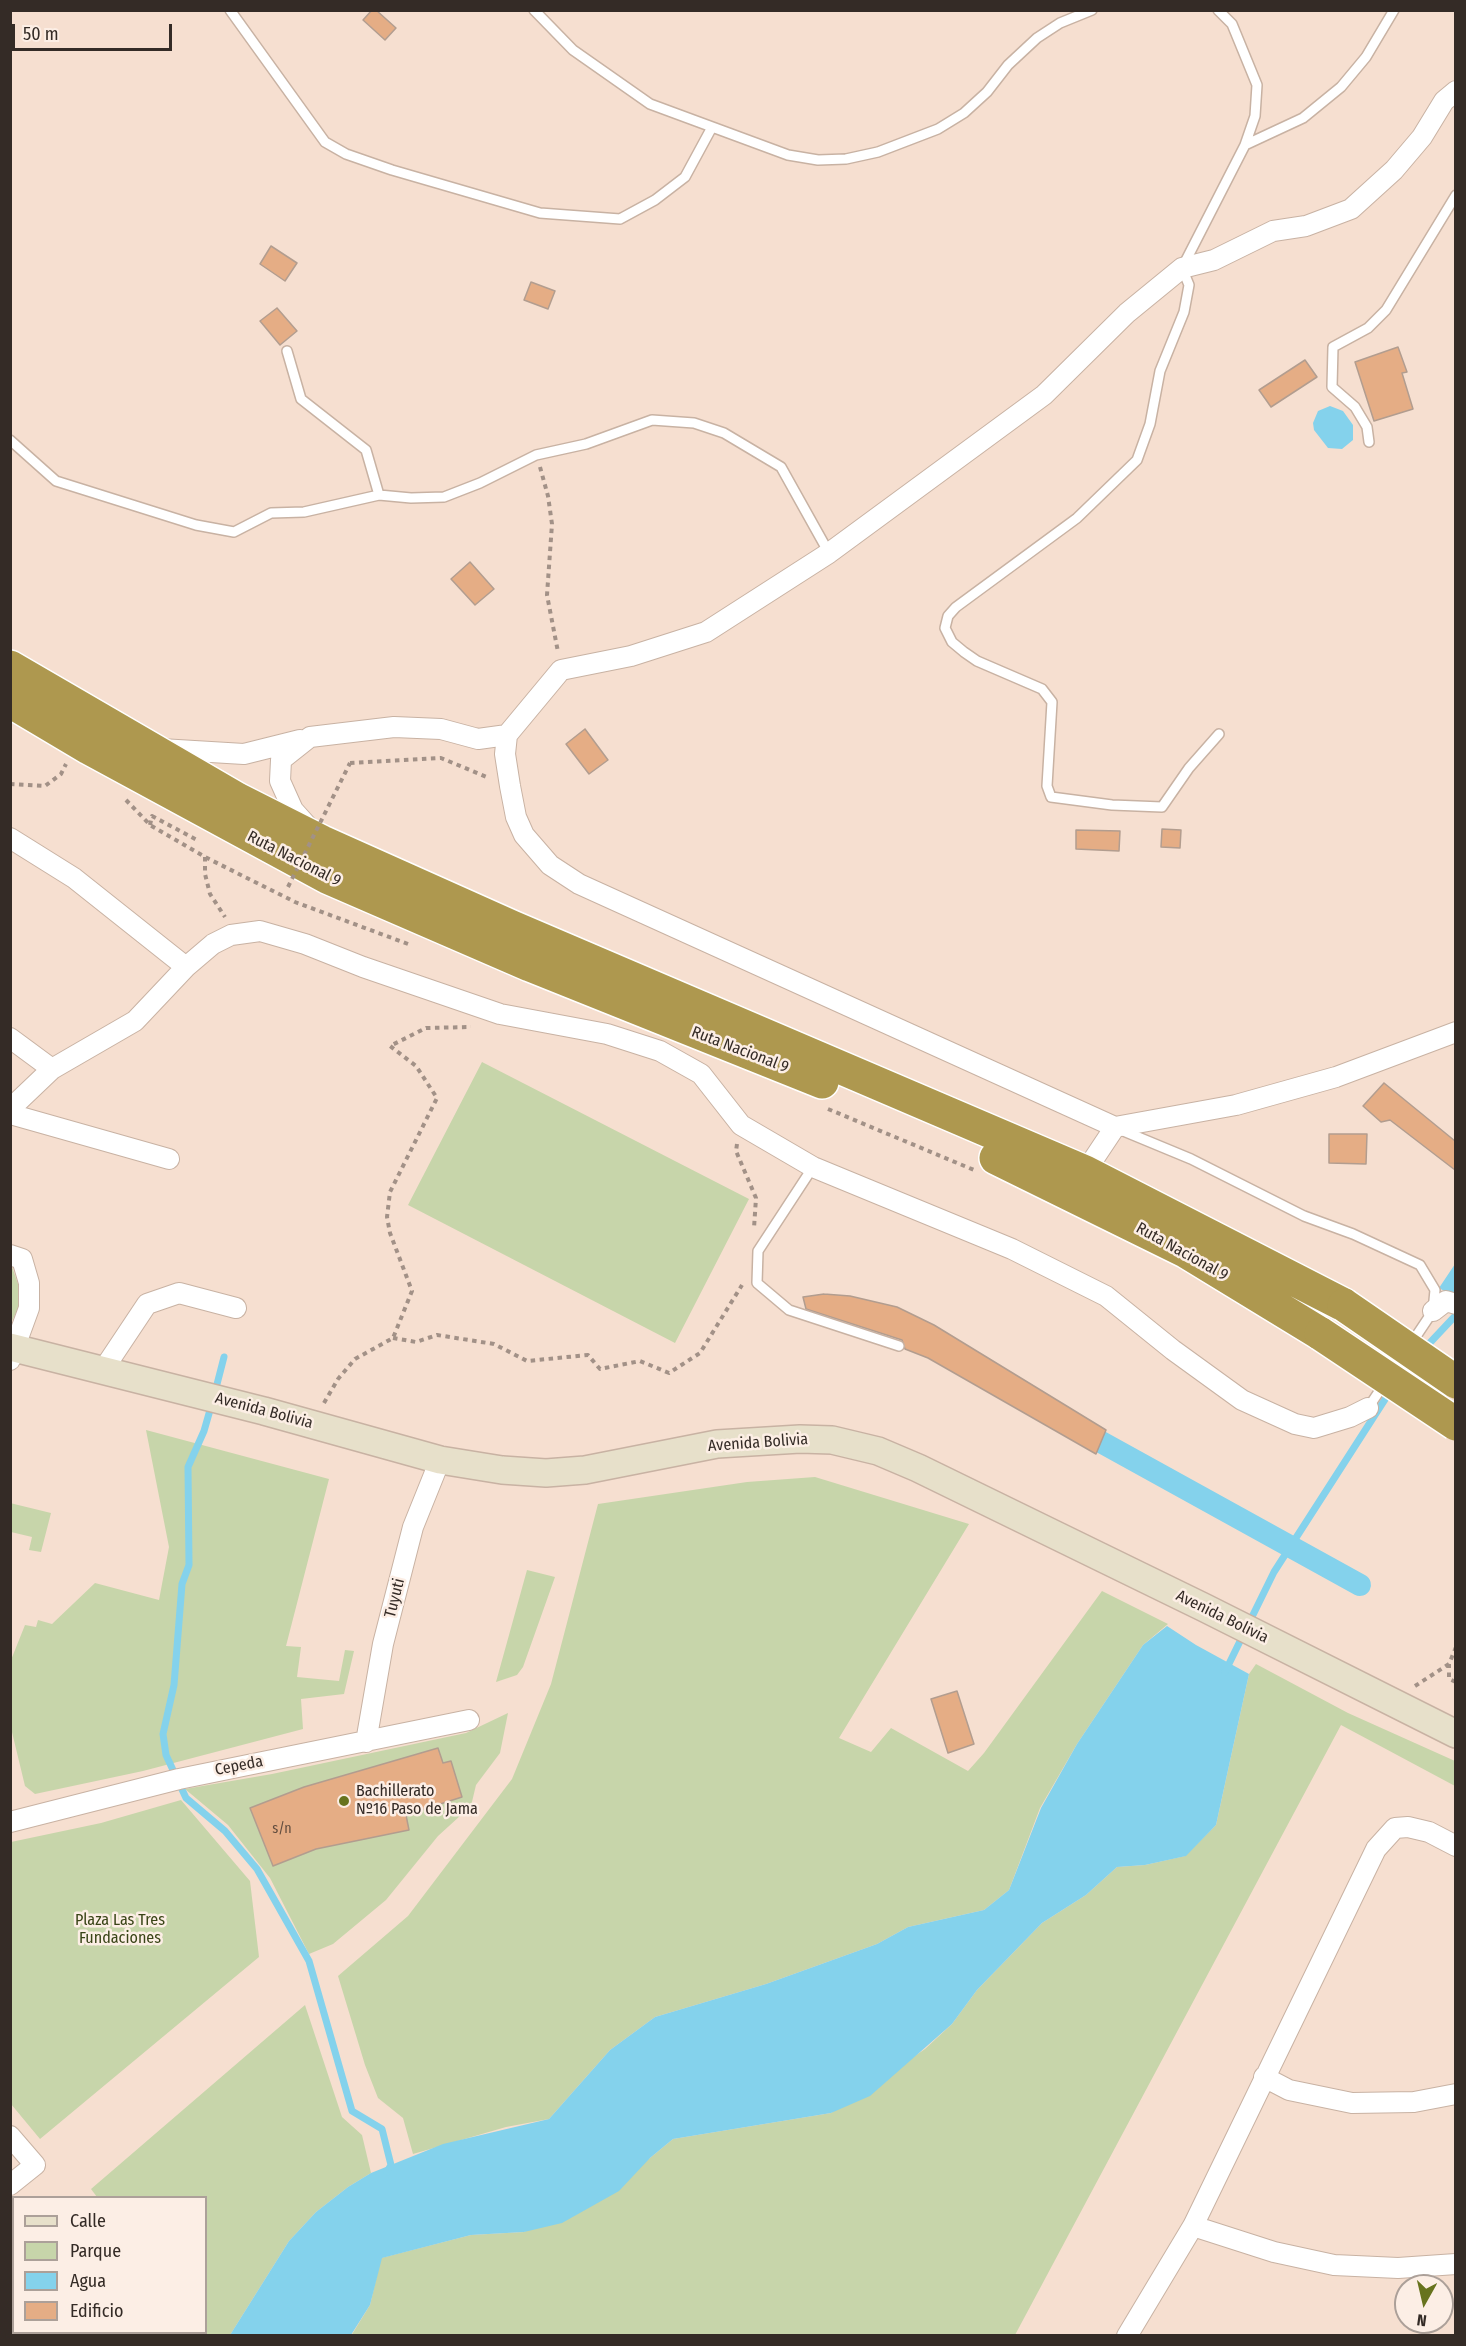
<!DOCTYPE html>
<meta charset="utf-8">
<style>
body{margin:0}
#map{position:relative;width:1466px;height:2346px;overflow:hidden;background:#f6dfd0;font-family:"Fira Sans Condensed",sans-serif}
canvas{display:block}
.frame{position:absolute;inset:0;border:12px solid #342b26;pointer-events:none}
.legend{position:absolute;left:12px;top:2196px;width:195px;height:138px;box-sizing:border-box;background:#fceee5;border:2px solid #aca099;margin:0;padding:8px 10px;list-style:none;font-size:18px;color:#342b26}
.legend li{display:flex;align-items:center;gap:12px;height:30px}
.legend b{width:30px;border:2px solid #aca099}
.north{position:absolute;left:1394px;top:2274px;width:60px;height:60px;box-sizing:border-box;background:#fceee5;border:2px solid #aca099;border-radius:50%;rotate:188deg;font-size:16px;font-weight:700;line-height:24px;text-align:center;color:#342b26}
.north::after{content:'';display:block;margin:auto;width:21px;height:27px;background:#67731e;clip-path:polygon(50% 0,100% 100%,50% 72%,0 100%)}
.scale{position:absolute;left:12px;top:24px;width:160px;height:27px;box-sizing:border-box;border:3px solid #342b26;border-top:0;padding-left:8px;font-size:18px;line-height:21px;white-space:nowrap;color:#342b26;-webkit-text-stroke:4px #fceee5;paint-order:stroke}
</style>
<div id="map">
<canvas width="1466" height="2346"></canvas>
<div class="frame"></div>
<ul class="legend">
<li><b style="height:8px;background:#e7e0ca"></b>Calle</li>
<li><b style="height:16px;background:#c7d5aa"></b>Parque</li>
<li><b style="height:16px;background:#84d2ec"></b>Agua</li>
<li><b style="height:16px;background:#e5ad85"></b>Edificio</li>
</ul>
<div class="north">N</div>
<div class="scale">50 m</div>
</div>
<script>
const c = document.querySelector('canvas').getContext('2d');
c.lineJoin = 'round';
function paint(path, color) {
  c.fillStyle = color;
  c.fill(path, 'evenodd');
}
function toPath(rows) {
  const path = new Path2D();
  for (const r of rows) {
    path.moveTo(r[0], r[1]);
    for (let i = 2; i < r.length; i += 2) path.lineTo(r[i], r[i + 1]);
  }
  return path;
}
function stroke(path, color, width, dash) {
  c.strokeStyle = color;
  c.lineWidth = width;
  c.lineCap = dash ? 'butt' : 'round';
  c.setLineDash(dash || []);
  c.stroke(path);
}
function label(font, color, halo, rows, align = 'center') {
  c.font = font + ' "Fira Sans Condensed",sans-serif';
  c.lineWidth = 5;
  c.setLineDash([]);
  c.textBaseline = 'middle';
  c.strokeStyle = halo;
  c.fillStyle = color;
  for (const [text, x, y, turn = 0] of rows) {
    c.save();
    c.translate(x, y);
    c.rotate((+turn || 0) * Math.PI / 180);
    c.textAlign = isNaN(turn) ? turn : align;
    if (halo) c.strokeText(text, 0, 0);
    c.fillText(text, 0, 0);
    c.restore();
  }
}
paint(toPath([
 [482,1062,749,1199,675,1343,408,1205],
 [11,1264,23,1298,11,1323],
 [146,1430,329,1479,286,1646,301,1647,297,1677,339,1681,345,1650,354,1651,344,1694,301,1699,303,1729,143,1771,35,1794,25,1786,11,1728,11,1660,25,1625,36,1627,38,1620,52,1624,95,1583,159,1600,169,1547],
 [815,1477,969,1524,839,1738,871,1752,891,1728,968,1771,984,1753,1102,1591,1168,1624,1143,1645,1077,1744,1040,1808,1009,1890,984,1910,908,1927,877,1944,766,1984,655,2017,610,2050,549,2119,506,2127,413,2154,403,2118,378,2098,365,2065,338,1976,408,1916,512,1779,551,1684,598,1504,747,1482],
 [10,1503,51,1513,41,1552,29,1550,32,1537,11,1532],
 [527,1570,555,1577,523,1667,517,1675,496,1682],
 [1256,1664,1348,1713,1455,1761,1455,1786,1341,1725,1015,2335,351,2336,370,2305,381,2258,471,2235,524,2232,650,2158,673,2139,831,2113,925,2049,952,2024,977,1990,1042,1923,1086,1895,1117,1867,1145,1865,1185,1856,1216,1825,1249,1674],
 [508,1713,500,1753,476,1785,471,1806,438,1836,386,1900,333,1944,309,1954,270,1878,228,1825,185,1789,272,1774,466,1733],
 [181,1800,250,1881,259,1957,40,2139,11,2104,11,1842,101,1823],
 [305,2005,342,2117,362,2135,371,2173,348,2187,316,2212,289,2241,230,2335,11,2335,10,2270,14,2273,14,2332,206,2332,206,2198,97,2197,91,2189]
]), '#c7d5aa');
paint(toPath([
 [1330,406,1343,411,1353,425,1353,440,1342,449,1328,448,1314,430,1313,423,1318,411],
 [1455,1264,1455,1297,1439,1288],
 [1167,1626,1196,1645,1249,1674,1216,1825,1186,1856,1145,1865,1117,1867,1086,1895,1042,1923,977,1990,952,2024,870,2096,831,2113,673,2139,650,2158,619,2191,562,2223,524,2232,471,2235,382,2258,370,2305,351,2335,230,2335,289,2241,316,2212,348,2187,371,2173,443,2144,549,2119,610,2050,655,2017,766,1984,877,1944,908,1927,984,1910,1009,1890,1041,1808,1077,1744,1143,1645]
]), '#84d2ec');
stroke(toPath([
 [1425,1348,1456,1315],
 [215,1392,224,1357],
 [212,1403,204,1431,188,1467,189,1565,182,1584,174,1685,163,1734,166,1755,186,1798,225,1831,257,1869,309,1961,352,2111,382,2129,391,2165,387,2172],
 [1249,1623,1274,1572,1391,1390],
 [1225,1672,1244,1633]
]), '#84d2ec', 7);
stroke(toPath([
 [1101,1442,1360,1585]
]), '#84d2ec', 22);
const building = toPath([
 [372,10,376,10,396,28,385,40,363,20,372,10],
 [271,246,297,263,285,281,260,264,271,246],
 [531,282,555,291,548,309,524,300,531,282],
 [277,308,297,331,280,345,260,321,277,308],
 [1398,347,1407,372,1402,373,1413,409,1374,421,1355,362,1398,347],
 [1305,360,1317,377,1271,407,1259,390,1305,360],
 [470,562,494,589,475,605,451,579,470,562],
 [585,729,608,760,589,774,566,744,585,729],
 [1162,829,1181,830,1180,848,1161,847,1162,829],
 [1076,830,1120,831,1119,851,1076,849,1076,830],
 [1384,1083,1455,1141,1455,1170,1390,1120,1381,1122,1363,1106,1384,1083],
 [1329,1134,1367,1134,1366,1164,1329,1163,1329,1134],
 [824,1294,850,1296,897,1307,934,1325,1106,1430,1096,1454,928,1358,905,1349,902,1340,806,1309,803,1297,824,1294],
 [957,1691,974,1744,948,1753,931,1699,957,1691],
 [438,1748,443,1763,451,1761,462,1797,406,1815,409,1830,316,1849,273,1866,250,1808,304,1787,438,1748]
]);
paint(building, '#e5ad85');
stroke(building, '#b29d8f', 1.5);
const lane = toPath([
 [230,10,325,142,346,154,392,170,540,213,620,219,655,200,685,177,711,129],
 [534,10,573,50,650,104,788,155,818,160,846,159,878,152,938,129,964,113,987,92,1008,65,1037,38,1060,23,1092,10],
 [1218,10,1232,24,1257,85,1255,116,1245,145,1182,268,1189,285,1184,312,1160,371,1150,424,1137,460,1077,518,956,607,948,616,945,628,952,642,964,652,977,661,1042,689,1052,702,1047,786,1051,797,1112,805,1162,807,1189,768,1219,734],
 [1245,145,1303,118,1341,87,1366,57,1394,10],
 [287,351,301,399,366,450,379,495],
 [10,440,56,481,196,525,234,532,271,513,304,512,379,495,411,498,444,497,480,483,536,455,586,444,652,420,694,423,724,433,781,467,829,553],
 [1369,442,1367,427,1355,407,1332,387,1333,347,1368,328,1386,310,1456,195],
 [1121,1130,1191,1159,1304,1216,1353,1234,1420,1265,1435,1290,1433,1311,1368,1408],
 [813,1167,758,1251,757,1283,789,1310,899,1346]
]);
const street = toPath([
 [161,749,244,754,300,740],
 [310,829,293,810,280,781,281,760,310,737,394,727,441,729,478,739,507,735],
 [10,838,74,878,186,967],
 [10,1038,52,1069],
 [10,1109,52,1069,135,1021,186,967,213,944,231,935,260,931,305,944,363,967,500,1014,607,1034,660,1051,701,1074,741,1125,813,1167,1012,1249,1106,1296,1173,1350,1242,1400,1295,1424,1314,1428,1350,1417,1368,1408],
 [10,1114,169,1159],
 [1115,1127,579,884,550,865,524,835,516,817,510,786,505,754,507,735,561,670,631,656,706,632,829,553,1044,395,1127,313,1182,268,1214,260,1273,231,1306,226,1351,209,1394,170,1422,137,1444,101,1456,91],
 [1085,1172,1115,1127,1236,1105,1336,1077,1456,1032],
 [10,1255,22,1259,29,1283,29,1308,10,1360],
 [1433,1311,1446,1301,1456,1304],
 [103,1370,147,1304,179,1293,236,1308],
 [366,1742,383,1644,413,1527,440,1460],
 [10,1822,179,1779,469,1720],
 [1264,2077,1289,2090,1352,2103,1414,2102,1456,2094],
 [10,2136,35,2165,10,2185],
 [1193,2226,1274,2252,1334,2265,1398,2268,1456,2264],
 [1127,2336,1193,2226,1376,1849,1395,1828,1408,1827,1429,1832,1456,1846]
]);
const secondary = toPath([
 [10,1347,264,1411,440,1460,502,1470,546,1473,585,1470,717,1444,800,1439,832,1440,878,1451,918,1468,1205,1608,1456,1734]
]);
const highway = toPath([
 [10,667,237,799,322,842,512,927,1085,1172,1344,1305],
 [10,701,89,748,327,877,530,965,822,1082],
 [996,1158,1185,1251,1321,1334]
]);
stroke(lane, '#c8b2a3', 12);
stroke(street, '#c8b2a3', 22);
stroke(secondary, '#c8b2a3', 30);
stroke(highway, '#fff', 36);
stroke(toPath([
 [540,467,548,496,552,524,547,595,558,652],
 [350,763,441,758,489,778],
 [10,784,45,786,61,774,66,764],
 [126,800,150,825,205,857,295,902,408,944],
 [150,825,152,816,197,840],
 [205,857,205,874,210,894,225,917],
 [828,1109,974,1170],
 [737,1144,736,1151,756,1198,754,1228],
 [393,1338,416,1342,437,1335,494,1344,527,1361,588,1355,600,1369,640,1361,669,1373,700,1353,742,1285],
 [324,1403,338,1379,355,1359,393,1338,412,1291,390,1233,387,1217,390,1192,437,1098,416,1066,390,1046,426,1028,471,1027],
 [1456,1647,1449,1664,1449,1679,1456,1682],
 [1415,1686,1449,1664]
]), '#a29187', 4, [4.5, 4.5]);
stroke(lane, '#fff', 9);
stroke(street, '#fff', 20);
stroke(secondary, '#e7e0ca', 27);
stroke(highway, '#ae984f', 33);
const highwayBridge = toPath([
 [1344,1305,1456,1382],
 [1321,1334,1456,1424]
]);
stroke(highwayBridge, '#fff', 36, []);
stroke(toPath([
 [288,887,350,763]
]), '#a29187', 4, [4.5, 4.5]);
stroke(highwayBridge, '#ae984f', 33);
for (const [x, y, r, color] of [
 [344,1801,6,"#67731e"]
]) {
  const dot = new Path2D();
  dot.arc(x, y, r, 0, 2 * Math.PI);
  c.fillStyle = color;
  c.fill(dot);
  stroke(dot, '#fceee5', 2);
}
label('14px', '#604c3e', null, [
 ["s/n",282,1829]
]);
label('16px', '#342b26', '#fceee5', [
 ["Ruta Nacional 9",294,859,27],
 ["Ruta Nacional 9",740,1050,21],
 ["Ruta Nacional 9",1182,1252,29],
 ["Avenida Bolivia",264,1411,15],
 ["Avenida Bolivia",758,1443,-4],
 ["Tuyuti",395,1598,-76],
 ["Avenida Bolivia",1222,1617,26],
 ["Cepeda",239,1766,-11]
]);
label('16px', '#342b26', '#fceee5', [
 ["Bachillerato",356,1792],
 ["Nº16 Paso de Jama",356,1810]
], 'left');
label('16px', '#394417', '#fceee5', [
 ["Plaza Las Tres",120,1921],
 ["Fundaciones",120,1939]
]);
</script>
